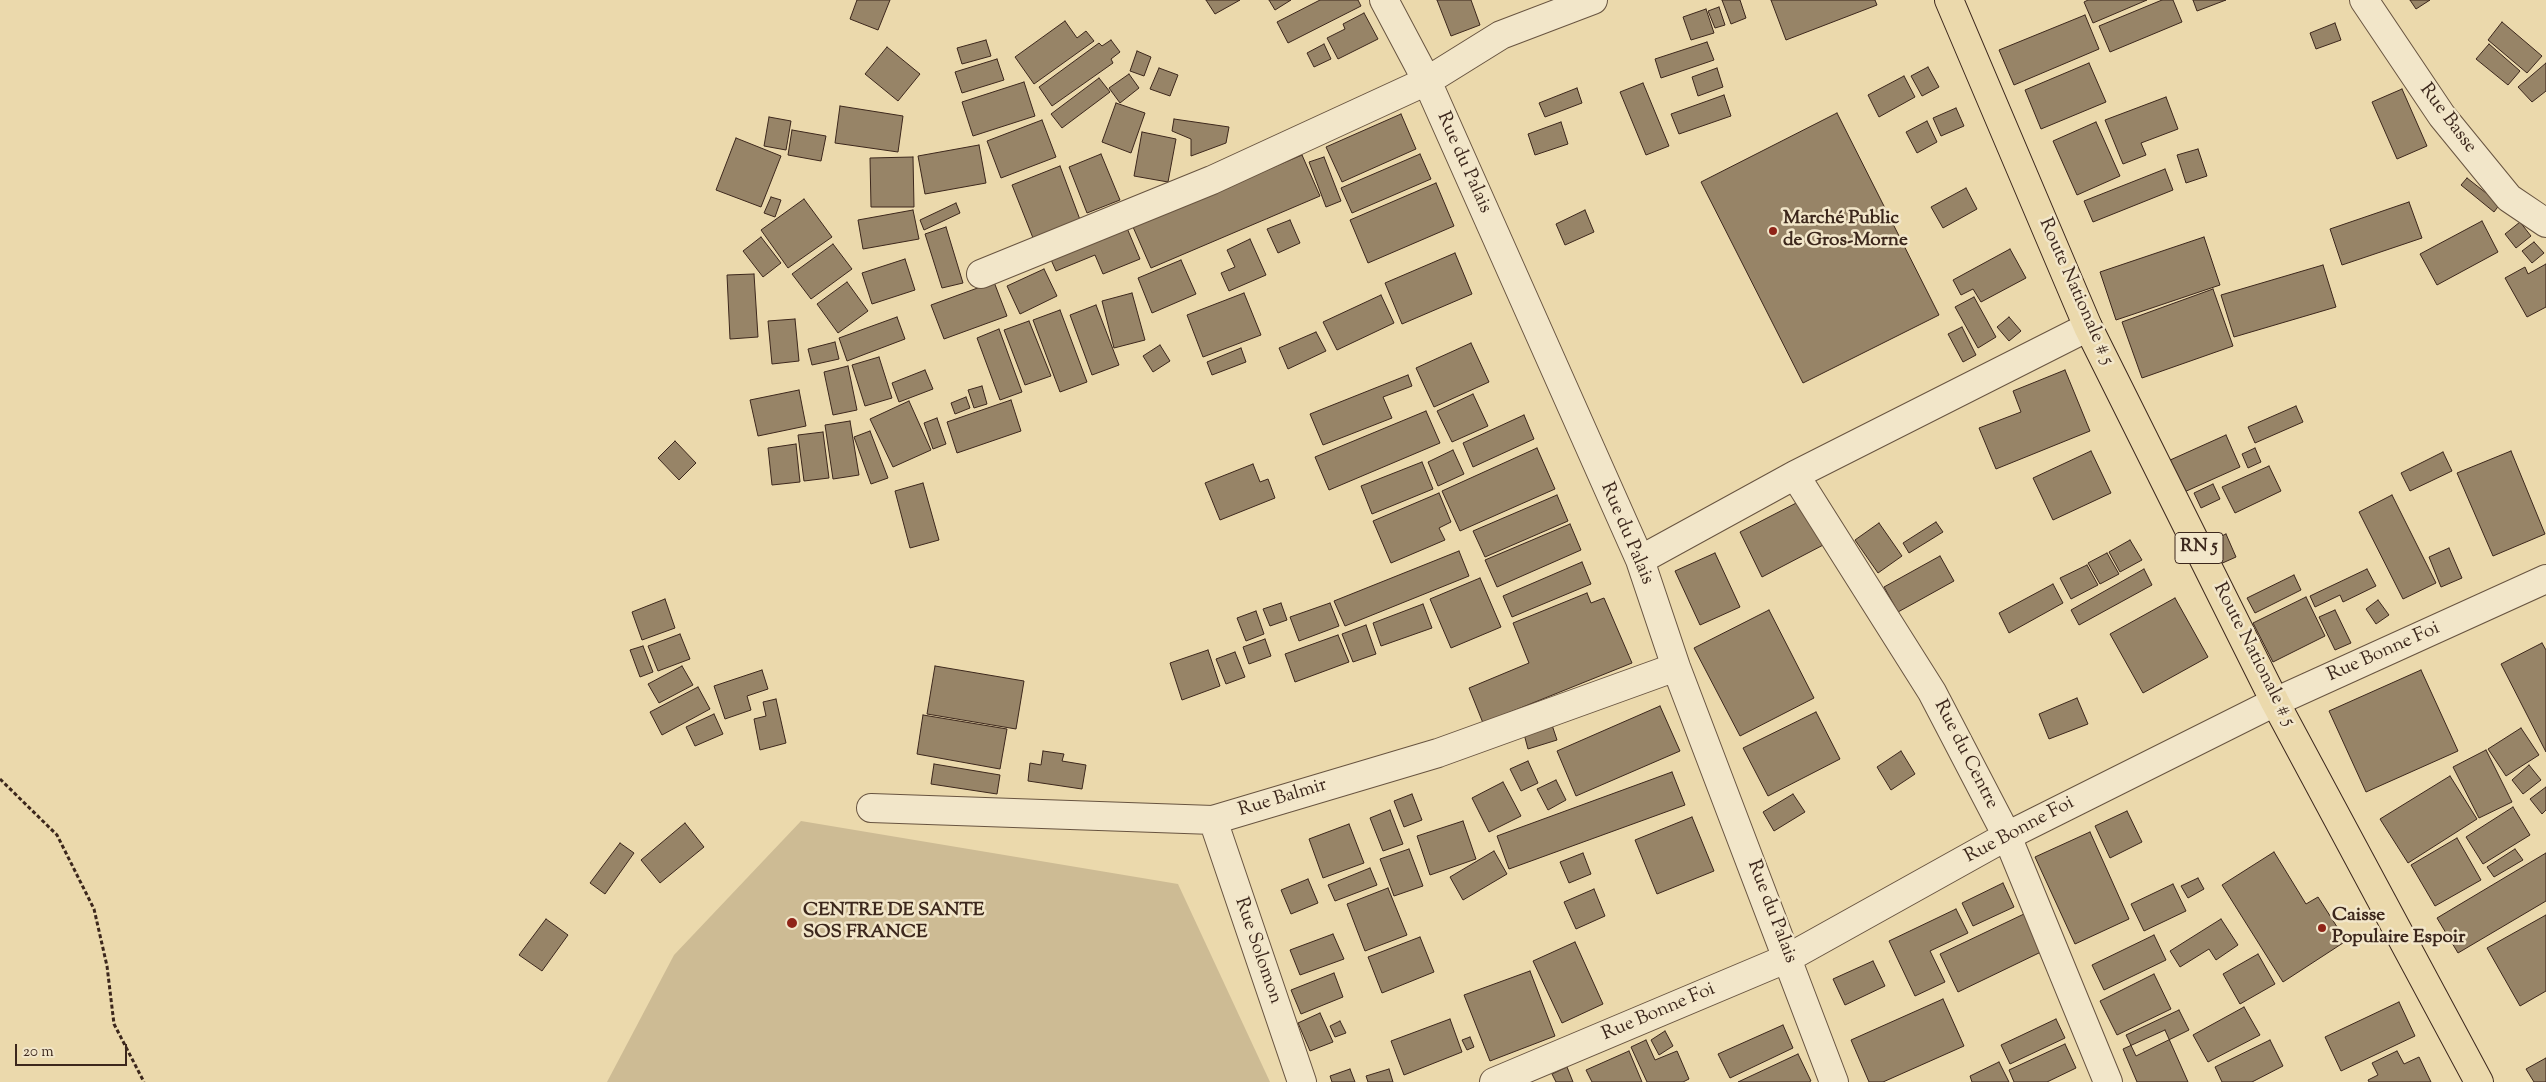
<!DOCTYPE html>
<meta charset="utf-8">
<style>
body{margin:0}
#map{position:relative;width:2546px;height:1082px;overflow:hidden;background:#ebd9ac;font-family:"Sorts Mill Goudy",serif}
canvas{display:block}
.scale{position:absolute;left:15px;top:1044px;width:112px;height:22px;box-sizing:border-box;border:2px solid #3c271c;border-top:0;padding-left:6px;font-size:15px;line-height:18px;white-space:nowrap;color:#3c271c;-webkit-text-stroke:4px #f2e6c9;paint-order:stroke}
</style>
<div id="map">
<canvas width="2546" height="1082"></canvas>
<div class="scale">20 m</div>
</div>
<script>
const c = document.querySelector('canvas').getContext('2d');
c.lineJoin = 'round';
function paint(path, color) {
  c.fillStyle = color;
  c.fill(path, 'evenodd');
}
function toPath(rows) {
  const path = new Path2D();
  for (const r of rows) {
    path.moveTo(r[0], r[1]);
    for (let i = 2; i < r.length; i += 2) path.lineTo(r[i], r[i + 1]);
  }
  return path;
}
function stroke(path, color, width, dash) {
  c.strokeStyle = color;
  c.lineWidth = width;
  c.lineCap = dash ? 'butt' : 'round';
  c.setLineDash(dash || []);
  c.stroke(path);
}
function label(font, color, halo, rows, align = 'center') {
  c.font = font + ' "Sorts Mill Goudy",serif';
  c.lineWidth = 5;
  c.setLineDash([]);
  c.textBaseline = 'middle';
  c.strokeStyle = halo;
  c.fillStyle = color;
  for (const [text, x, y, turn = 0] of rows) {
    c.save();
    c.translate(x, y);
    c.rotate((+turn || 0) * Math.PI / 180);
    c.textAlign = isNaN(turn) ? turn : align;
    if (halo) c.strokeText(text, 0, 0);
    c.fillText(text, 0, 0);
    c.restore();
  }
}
paint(toPath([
 [801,821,1178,884,1270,1082,607,1082,674,955]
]), '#cdbb94');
const building = toPath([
 [857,0,890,0,878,30,850,19,857,0],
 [1206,0,1240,0,1215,14,1206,0],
 [1269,0,1291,0,1275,10,1269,0],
 [1320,0,1358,0,1361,6,1288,43,1277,22,1320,0],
 [1437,0,1471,0,1480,25,1451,36,1437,0],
 [1722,0,1740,0,1746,18,1731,24,1722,0],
 [1771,0,1875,0,1877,5,1786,40,1771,0],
 [2088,0,2147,0,2093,23,2084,2,2088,0],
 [2162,0,2173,0,2182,22,2110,52,2099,26,2162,0],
 [2193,0,2226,0,2197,11,2193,0],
 [2410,0,2430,0,2416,9,2410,0],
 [1719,7,1725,25,1715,28,1708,11,1719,7],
 [1706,9,1714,33,1691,40,1683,17,1706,9],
 [1364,13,1378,39,1338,59,1327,38,1345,29,1343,24,1364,13],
 [2085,15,2099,49,2014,85,1999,50,2085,15],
 [1065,21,1077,38,1086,31,1094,41,1034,84,1015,57,1065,21],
 [2502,22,2542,56,2527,73,2488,40,2502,22],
 [2335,23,2341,40,2316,49,2310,33,2335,23],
 [986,40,991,56,962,64,957,48,986,40],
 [1111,40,1120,52,1111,59,1113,63,1052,106,1039,87,1099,43,1102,46,1111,40],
 [1707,42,1714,60,1661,78,1655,59,1707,42],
 [1324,44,1331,59,1314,67,1307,53,1324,44],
 [2489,44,2520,71,2508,85,2476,59,2489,44],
 [887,47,920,74,898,101,865,74,887,47],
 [1137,51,1151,57,1144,76,1130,71,1137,51],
 [997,59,1004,80,962,93,955,72,997,59],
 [2089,63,2106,102,2041,129,2025,90,2089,63],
 [2546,63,2546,91,2532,102,2518,87,2546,63],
 [1928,67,1939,87,1922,96,1911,76,1928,67],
 [1159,68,1178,75,1170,96,1150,89,1159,68],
 [1717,68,1723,87,1698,96,1692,77,1717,68],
 [1129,74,1139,88,1120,103,1109,88,1129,74],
 [1904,76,1915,97,1879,117,1868,95,1904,76],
 [1099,78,1110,92,1062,128,1051,114,1099,78],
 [1024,82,1035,116,973,136,962,102,1024,82],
 [1643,83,1669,146,1646,155,1620,92,1643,83],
 [1577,88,1582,103,1545,117,1539,103,1577,88],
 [2402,89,2427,146,2397,159,2372,102,2402,89],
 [1724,95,1731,116,1679,134,1671,114,1724,95],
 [2166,97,2178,129,2141,143,2146,155,2123,164,2105,120,2166,97],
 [1116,103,1145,113,1131,153,1102,142,1116,103],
 [840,106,903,116,898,152,835,143,840,106],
 [1956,108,1964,126,1941,136,1933,118,1956,108],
 [1837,113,1939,315,1803,383,1701,182,1837,113],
 [1401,114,1416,149,1342,182,1326,147,1401,114],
 [769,117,791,121,786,150,764,146,769,117],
 [1174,119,1229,127,1226,143,1191,156,1191,139,1172,131,1174,119],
 [1042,120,1056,157,1001,178,987,141,1042,120],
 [1927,121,1937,142,1917,153,1906,132,1927,121],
 [1561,122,1568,144,1535,155,1528,134,1561,122],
 [2096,122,2120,176,2077,195,2053,141,2096,122],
 [792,130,826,136,821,161,788,155,792,130],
 [1142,132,1176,139,1168,182,1134,176,1142,132],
 [736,138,781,156,761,207,716,190,736,138],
 [979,145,986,183,925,194,918,156,979,145],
 [2198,149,2207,176,2186,183,2177,155,2198,149],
 [1101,154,1120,200,1087,213,1069,167,1101,154],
 [1420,154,1431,179,1352,213,1341,188,1420,154],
 [1302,155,1320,196,1151,268,1133,227,1302,155],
 [913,157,914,207,871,207,870,158,913,157],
 [1324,157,1341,201,1326,207,1309,162,1324,157],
 [1060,166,1082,225,1035,243,1012,185,1060,166],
 [2165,169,2173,190,2093,222,2084,201,2165,169],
 [2467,178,2500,204,2494,212,2461,185,2467,178],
 [1436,183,1454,226,1368,263,1350,220,1436,183],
 [1966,188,1977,209,1943,228,1931,207,1966,188],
 [771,197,781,200,775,217,764,213,771,197],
 [804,199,832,237,788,268,761,230,804,199],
 [2409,202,2422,238,2342,265,2330,229,2409,202],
 [956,203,960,213,924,230,920,220,956,203],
 [913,210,919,239,863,249,858,220,913,210],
 [1585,210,1594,232,1565,245,1556,224,1585,210],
 [1290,220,1300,243,1278,253,1267,229,1290,220],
 [1124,221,1140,259,1103,274,1095,255,1056,271,1048,253,1124,221],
 [2482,221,2498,252,2437,285,2420,254,2482,221],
 [2520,222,2531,236,2516,248,2505,234,2520,222],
 [946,227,963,283,942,288,925,234,946,227],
 [761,237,781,263,763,277,743,251,761,237],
 [2204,237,2220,285,2116,320,2100,272,2204,237],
 [1250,239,1266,275,1229,291,1221,273,1235,267,1227,250,1250,239],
 [2534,242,2544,253,2532,263,2522,251,2534,242],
 [833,244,852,269,811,299,792,274,833,244],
 [2010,249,2026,278,1981,302,1973,289,1961,295,1953,280,2010,249],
 [1455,253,1472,294,1402,324,1385,283,1455,253],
 [905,259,915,290,872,304,862,273,905,259],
 [1181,260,1196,294,1152,313,1138,278,1181,260],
 [2546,264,2546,307,2527,317,2505,278,2525,267,2528,274,2546,264],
 [2323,265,2336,307,2234,337,2221,295,2323,265],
 [1044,269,1057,296,1020,314,1007,286,1044,269],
 [754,274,758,337,730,339,727,275,754,274],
 [847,282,868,311,838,333,817,304,847,282],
 [994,282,1007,316,944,339,931,305,994,282],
 [2213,289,2233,346,2142,378,2122,322,2213,289],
 [1132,293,1145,340,1114,348,1102,301,1132,293],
 [1244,293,1261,335,1203,357,1187,315,1244,293],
 [1381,295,1394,323,1337,350,1323,322,1381,295],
 [1974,297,1996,337,1978,348,1955,307,1974,297],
 [1096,305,1119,365,1092,375,1070,315,1096,305],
 [1060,310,1087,382,1060,392,1033,320,1060,310],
 [897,317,905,339,847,361,839,338,897,317],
 [2009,317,2021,331,2009,341,1997,327,2009,317],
 [795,319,799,361,772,364,768,321,795,319],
 [1029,321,1051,376,1025,385,1004,330,1029,321],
 [1962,327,1976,355,1963,362,1948,334,1962,327],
 [999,329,1022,392,1000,400,977,338,999,329],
 [1316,332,1326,351,1288,369,1279,348,1316,332],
 [835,342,839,359,812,365,808,349,835,342],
 [1471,343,1489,382,1434,407,1416,368,1471,343],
 [1160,345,1170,361,1153,372,1143,356,1160,345],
 [1241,348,1246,362,1212,375,1207,362,1241,348],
 [879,357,892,398,865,406,852,365,879,357],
 [848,366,857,410,833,415,824,372,848,366],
 [925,370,933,389,899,402,892,383,925,370],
 [2065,370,2090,431,1996,469,1979,428,2021,412,2013,391,2065,370],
 [1408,375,1412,386,1383,397,1392,418,1323,445,1310,414,1408,375],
 [982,386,987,404,974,408,968,390,982,386],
 [799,390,806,426,758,436,750,400,799,390],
 [1473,394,1488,426,1452,442,1437,411,1473,394],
 [966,397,970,408,955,414,951,403,966,397],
 [1011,400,1021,431,957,453,947,422,1011,400],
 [909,401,931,450,893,467,870,419,909,401],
 [2296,406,2303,422,2255,443,2248,427,2296,406],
 [1426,411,1440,443,1329,490,1315,457,1426,411],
 [1524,415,1534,439,1473,467,1463,443,1524,415],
 [937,418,946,444,933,449,924,423,937,418],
 [850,421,859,475,833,479,825,425,850,421],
 [870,431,888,478,871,484,854,437,870,431],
 [823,432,829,478,804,481,798,435,823,432],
 [2226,435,2240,467,2182,493,2168,461,2226,435],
 [675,441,696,463,679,480,658,458,675,441],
 [796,444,800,482,772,485,768,448,796,444],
 [1537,448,1555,489,1460,531,1442,491,1537,448],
 [2255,448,2261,462,2248,468,2242,454,2255,448],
 [1453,450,1464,474,1438,486,1428,462,1453,450],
 [2091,451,2111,493,2053,520,2033,478,2091,451],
 [2511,451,2545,534,2493,556,2457,473,2511,451],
 [2443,452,2452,471,2410,491,2401,473,2443,452],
 [1422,462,1433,489,1372,514,1361,486,1422,462],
 [1253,464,1260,482,1268,479,1275,498,1220,520,1205,483,1253,464],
 [2269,466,2281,491,2235,513,2222,487,2269,466],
 [923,483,939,540,910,548,895,491,923,483],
 [2213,484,2220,499,2201,508,2194,493,2213,484],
 [1439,493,1451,522,1439,528,1445,540,1391,563,1373,521,1439,493],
 [1557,495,1568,521,1485,557,1473,531,1557,495],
 [2392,495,2436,583,2403,599,2359,512,2392,495],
 [1804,499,1827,543,1762,577,1740,532,1804,499],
 [1936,522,1943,532,1909,553,1903,543,1936,522],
 [1879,523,1902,556,1878,573,1855,540,1879,523],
 [1570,524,1581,550,1497,587,1485,560,1570,524],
 [2226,534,2236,557,2218,565,2208,542,2226,534],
 [2130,540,2142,560,2120,572,2109,552,2130,540],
 [2449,548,2462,578,2441,587,2429,557,2449,548],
 [1459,551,1469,576,1345,626,1334,601,1459,551],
 [1715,553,1740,607,1700,625,1675,571,1715,553],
 [2107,553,2119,574,2100,584,2088,563,2107,553],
 [1940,556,1954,581,1898,612,1884,587,1940,556],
 [1582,562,1591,584,1512,617,1503,596,1582,562],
 [2087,565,2098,585,2071,599,2060,578,2087,565],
 [2144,569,2152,585,2079,625,2071,610,2144,569],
 [2367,569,2376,586,2343,602,2340,595,2315,607,2310,596,2367,569],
 [2294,575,2301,590,2255,613,2247,598,2294,575],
 [1480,578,1501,627,1451,648,1430,599,1480,578],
 [2053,584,2063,603,2009,633,1999,613,2053,584],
 [1587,593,1591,603,1604,598,1632,663,1483,723,1469,688,1529,663,1513,623,1587,593],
 [2306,597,2325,636,2273,662,2253,623,2306,597],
 [2175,598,2208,657,2143,693,2110,634,2175,598],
 [665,599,675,628,642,640,632,612,665,599],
 [2378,600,2389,615,2376,624,2366,609,2378,600],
 [1281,603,1287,620,1270,626,1263,609,1281,603],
 [1330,603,1339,626,1299,641,1290,617,1330,603],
 [1423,604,1432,628,1381,646,1373,623,1423,604],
 [1769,610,1814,698,1740,736,1694,648,1769,610],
 [2335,610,2351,643,2335,650,2319,617,2335,610],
 [1256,611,1264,634,1246,641,1237,618,1256,611],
 [1366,625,1376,654,1353,662,1342,634,1366,625],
 [680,634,690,659,658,671,648,646,680,634],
 [1338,635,1349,662,1295,682,1285,654,1338,635],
 [1265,639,1271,656,1249,664,1243,647,1265,639],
 [2542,643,2546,650,2546,752,2501,664,2542,643],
 [643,646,653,672,640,677,630,650,643,646],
 [1208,650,1220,686,1182,700,1170,663,1208,650],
 [1235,652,1245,677,1226,684,1216,659,1235,652],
 [682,666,693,685,659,703,648,684,682,666],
 [935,666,1024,681,1016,729,927,714,935,666],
 [762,670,768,689,747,696,751,710,725,719,714,686,762,670],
 [2421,670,2458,751,2366,792,2329,711,2421,670],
 [698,687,710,709,662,735,650,712,698,687],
 [2077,698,2088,724,2049,739,2039,714,2077,698],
 [776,699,786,743,760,750,754,719,766,716,763,702,776,699],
 [1660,706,1680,751,1576,796,1557,751,1660,706],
 [1816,712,1840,759,1768,796,1743,748,1816,712],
 [714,714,723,734,695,746,686,727,714,714],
 [923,715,1007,729,1000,769,917,754,923,715],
 [1552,725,1557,740,1528,749,1524,734,1552,725],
 [2521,728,2539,755,2506,776,2488,749,2521,728],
 [2486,750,2512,802,2479,818,2453,767,2486,750],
 [1043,751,1064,754,1062,761,1086,765,1082,789,1028,781,1030,763,1041,765,1043,751],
 [1901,751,1915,774,1891,790,1877,767,1901,751],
 [1528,761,1538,783,1521,791,1510,769,1528,761],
 [934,764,1000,775,997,794,931,784,934,764],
 [2529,765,2541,780,2523,794,2512,780,2529,765],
 [1672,772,1685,805,1509,869,1497,836,1672,772],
 [2450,776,2477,819,2408,863,2380,819,2450,776],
 [1556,780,1566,800,1548,810,1537,789,1556,780],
 [1503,782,1521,816,1489,832,1472,798,1503,782],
 [2546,787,2546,810,2542,814,2530,799,2546,787],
 [1412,794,1422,820,1404,827,1394,801,1412,794],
 [1793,794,1805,812,1774,831,1763,812,1793,794],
 [2513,807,2530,835,2483,864,2466,837,2513,807],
 [1390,810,1403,844,1383,851,1370,818,1390,810],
 [2127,811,2142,842,2110,858,2095,826,2127,811],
 [1692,817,1714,871,1657,894,1635,840,1692,817],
 [1463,821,1476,859,1430,875,1417,836,1463,821],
 [685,823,704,847,660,883,641,860,685,823],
 [1349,824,1364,863,1323,878,1309,839,1349,824],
 [2090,832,2129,919,2075,944,2035,857,2090,832],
 [2457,838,2481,880,2435,906,2411,865,2457,838],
 [620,843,634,853,605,894,590,883,620,843],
 [1409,849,1423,886,1394,896,1380,859,1409,849],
 [2515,849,2523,860,2494,877,2487,867,2515,849],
 [1494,851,1507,874,1463,900,1450,877,1494,851],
 [2274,852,2306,904,2318,897,2346,941,2283,982,2222,885,2274,852],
 [1583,853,1591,874,1569,883,1560,862,1583,853],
 [2546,853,2546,901,2458,953,2437,918,2546,853],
 [1370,868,1377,885,1335,901,1328,885,1370,868],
 [2198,878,2204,889,2188,898,2181,886,2198,878],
 [1308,879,1318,903,1291,914,1281,890,1308,879],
 [2003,883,2014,907,1973,926,1962,903,2003,883],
 [2173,884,2186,911,2144,931,2131,904,2173,884],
 [1388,888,1407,935,1365,951,1347,904,1388,888],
 [1594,889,1605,916,1576,929,1564,902,1594,889],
 [1956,909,1968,933,1930,951,1945,982,1915,996,1889,941,1956,909],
 [2024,914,2041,952,1958,992,1940,954,2024,914],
 [2546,915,2546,991,2520,1006,2487,948,2546,915],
 [546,919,568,935,542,971,519,955,546,919],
 [2221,919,2238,945,2216,960,2209,949,2180,967,2170,951,2221,919],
 [1333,934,1344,959,1300,975,1290,950,1333,934],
 [2154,935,2166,960,2104,990,2092,965,2154,935],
 [1420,937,1434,972,1382,993,1368,957,1420,937],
 [1575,942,1603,1004,1562,1023,1533,961,1575,942],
 [2258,954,2275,984,2240,1004,2223,974,2258,954],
 [1873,961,1885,986,1845,1005,1833,979,1873,961],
 [1530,971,1555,1036,1490,1061,1464,995,1530,971],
 [1334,973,1343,997,1301,1014,1291,990,1334,973],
 [2154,974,2171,1009,2117,1035,2100,1001,2154,974],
 [1943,999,1964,1046,1883,1082,1869,1082,1851,1040,1943,999],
 [2399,1002,2415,1036,2341,1071,2325,1037,2399,1002],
 [2244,1007,2260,1035,2208,1062,2193,1035,2244,1007],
 [2179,1010,2189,1030,2136,1056,2126,1035,2179,1010],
 [1320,1013,1333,1042,1310,1051,1298,1023,1320,1013],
 [1450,1019,1462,1052,1404,1075,1391,1041,1450,1019],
 [2056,1019,2065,1038,2010,1064,2001,1045,2056,1019],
 [1340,1021,1346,1033,1335,1037,1330,1026,1340,1021],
 [1783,1025,1793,1048,1730,1078,1718,1054,1783,1025],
 [2165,1030,2188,1082,2137,1082,2123,1049,2165,1030],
 [1665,1031,1673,1046,1659,1055,1651,1040,1665,1031],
 [1470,1037,1474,1047,1467,1050,1462,1040,1470,1037],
 [1646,1040,1655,1060,1677,1051,1689,1079,1683,1082,1647,1082,1631,1047,1646,1040],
 [2270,1040,2283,1066,2252,1082,2222,1082,2215,1067,2270,1040],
 [2065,1044,2076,1068,2047,1082,2014,1082,2009,1070,2065,1044],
 [1629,1051,1642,1082,1592,1082,1586,1070,1629,1051],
 [2397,1051,2404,1064,2419,1057,2431,1082,2369,1082,2368,1080,2378,1075,2372,1063,2397,1051],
 [1798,1054,1811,1081,1809,1082,1738,1082,1798,1054],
 [2546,1058,2546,1082,2534,1082,2526,1069,2546,1058],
 [1999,1062,2009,1082,1972,1082,1970,1076,1999,1062],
 [1567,1067,1573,1082,1556,1082,1552,1074,1567,1067],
 [1350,1069,1355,1082,1332,1082,1330,1076,1350,1069],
 [1389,1069,1393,1082,1368,1082,1366,1076,1389,1069]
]);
paint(building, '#978467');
stroke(building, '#3c271c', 1);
const minor = toPath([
 [1384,0,1427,81,1640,560,1676,667,1834,1082],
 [2364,0,2442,116,2509,198,2546,223],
 [981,274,1212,180,1427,81,1501,35,1593,0],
 [1795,475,1932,692,2007,836,2108,1082],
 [1640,560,1795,475,2088,327],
 [871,808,1213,820,1438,753,1676,667],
 [1213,820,1302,1082],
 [1494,1082,1788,958,2007,836,2275,702,2546,579]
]);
const primary = toPath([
 [1949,0,2088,327,2275,702,2479,1082]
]);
stroke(minor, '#685440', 30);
stroke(primary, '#3c271c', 30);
stroke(toPath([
 [0,779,57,835,94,909,107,966,114,1024,144,1082]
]), '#3c271c', 3, [4, 2.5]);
stroke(minor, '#f2e6c9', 28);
stroke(primary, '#ebd9ac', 28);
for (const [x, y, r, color] of [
 [1773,231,5,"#8f2418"],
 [792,923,6,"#8f2418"],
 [2322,928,5,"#8f2418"]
]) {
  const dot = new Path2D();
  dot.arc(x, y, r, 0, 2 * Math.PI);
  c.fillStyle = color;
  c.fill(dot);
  stroke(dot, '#f2e6c9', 2);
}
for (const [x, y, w] of [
 [2199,548,48]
]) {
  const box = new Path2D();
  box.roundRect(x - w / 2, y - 15.5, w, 31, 4);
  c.fillStyle = '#f2e6c9';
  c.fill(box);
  stroke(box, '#3c271c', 1);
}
label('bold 18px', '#3c271c', null, [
 ["RN 5",2199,548]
]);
label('19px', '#3c271c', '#f2e6c9', [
 ["Rue Basse",2447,119,53],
 ["Rue du Palais",1463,163,66],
 ["Route Nationale # 5",2075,292,66],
 ["Rue du Palais",1626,534,67],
 ["Rue Bonne Foi",2384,653,-24],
 ["Route Nationale # 5",2253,655,63],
 ["Rue du Centre",1965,755,63],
 ["Rue Balmir",1283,799,-17],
 ["Rue Bonne Foi",2020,831,-28],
 ["Rue du Palais",1771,912,69],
 ["Rue Solomon",1257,951,71],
 ["Rue Bonne Foi",1659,1013,-23]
]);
label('bold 19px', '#3c271c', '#f2e6c9', [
 ["Marché Public",1783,220],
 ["de Gros-Morne",1783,242],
 ["CENTRE DE SANTE",803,912],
 ["SOS FRANCE",803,934],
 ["Caisse",2332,917],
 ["Populaire Espoir",2332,939]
], 'left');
</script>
